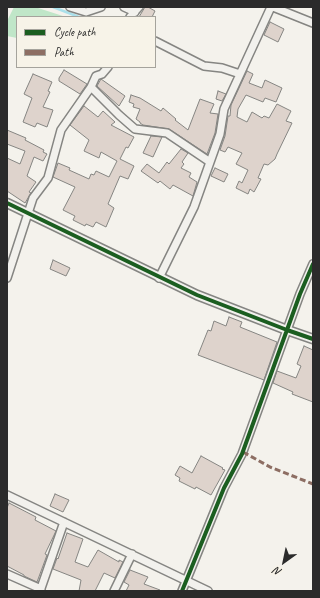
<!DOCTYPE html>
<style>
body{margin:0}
#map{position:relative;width:320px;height:598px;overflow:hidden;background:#f4f2ec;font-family:Caveat,sans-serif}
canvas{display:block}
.frame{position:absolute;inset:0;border:8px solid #2b2b2b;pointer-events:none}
.legend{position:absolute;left:16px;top:16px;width:140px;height:52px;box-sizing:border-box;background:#f7f3e8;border:1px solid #a5a39c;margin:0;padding:5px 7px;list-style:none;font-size:12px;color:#2b2b2b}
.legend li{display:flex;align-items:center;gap:8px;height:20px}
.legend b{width:20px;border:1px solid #a5a39c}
.north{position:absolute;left:264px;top:542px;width:40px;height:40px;-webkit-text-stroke:3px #f7f3e8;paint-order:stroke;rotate:213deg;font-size:11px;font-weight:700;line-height:16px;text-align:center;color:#2b2b2b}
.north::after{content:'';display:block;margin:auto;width:14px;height:18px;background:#2b2b2b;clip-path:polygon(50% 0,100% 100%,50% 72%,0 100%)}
</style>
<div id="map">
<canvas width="320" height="598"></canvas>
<div class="frame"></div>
<ul class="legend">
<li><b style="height:5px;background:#1b5e20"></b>Cycle path</li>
<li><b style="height:5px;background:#8d6e63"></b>Path</li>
</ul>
<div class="north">N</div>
</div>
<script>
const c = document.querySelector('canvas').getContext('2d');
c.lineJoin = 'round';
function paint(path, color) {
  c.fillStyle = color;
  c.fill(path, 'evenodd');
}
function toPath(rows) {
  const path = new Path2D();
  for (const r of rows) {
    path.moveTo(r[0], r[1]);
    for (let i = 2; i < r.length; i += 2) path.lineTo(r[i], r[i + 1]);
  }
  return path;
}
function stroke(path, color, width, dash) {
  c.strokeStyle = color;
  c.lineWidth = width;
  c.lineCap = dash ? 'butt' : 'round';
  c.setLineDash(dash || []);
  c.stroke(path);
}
paint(toPath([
 [14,7,35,7,66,17,17,17,17,38,7,36,7,21]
]), '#c0e6c8');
stroke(toPath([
 [53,7,79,17],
 [126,17,133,7]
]), '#aae0ea', 2.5);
const building = toPath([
 [145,7,148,7,155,11,152,17,139,17,145,7],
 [270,22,284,29,278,42,264,35,270,22],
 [64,70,87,84,80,94,59,81,59,78,64,70],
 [247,71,253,74,249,83,262,88,265,80,282,88,276,102,265,98,263,102,246,95,238,109,237,117,247,122,252,112,262,118,264,116,269,118,277,104,291,111,286,121,292,123,277,154,275,159,268,165,264,164,258,178,261,179,254,192,250,189,248,194,236,188,239,181,242,183,248,170,236,164,242,153,228,147,225,152,220,150,225,136,228,116,230,116,231,105,247,71],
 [33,74,52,82,48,91,50,92,43,107,53,110,47,127,37,123,35,127,23,122,32,98,24,94,33,74],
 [101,79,125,96,119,106,97,86,101,79],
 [218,91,226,94,222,101,216,99,218,91],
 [131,95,140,98,161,111,163,108,176,119,175,120,188,130,200,99,214,104,210,113,218,114,215,133,207,154,169,129,143,125,140,123,140,122,136,119,140,109,133,107,134,104,129,102,131,95],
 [84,106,98,117,103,111,115,122,111,125,134,137,128,148,126,147,120,159,134,166,128,179,120,176,108,204,114,208,106,227,96,222,93,227,86,224,85,226,73,220,75,216,63,210,75,187,53,177,58,163,70,168,69,170,89,179,91,174,94,175,96,171,109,177,117,161,101,152,99,158,84,151,89,140,70,125,84,106],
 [7,130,26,138,25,140,44,150,43,152,47,154,43,161,34,157,27,176,36,182,29,192,31,193,25,203,7,191,7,158,20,164,25,151,7,144,7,130],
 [151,136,162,137,153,157,143,153,151,136],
 [181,149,188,153,182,162,184,164,181,168,191,173,189,177,197,182,193,196,173,185,170,189,160,181,158,183,141,171,147,164,159,173,167,162,169,164,181,149],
 [215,168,228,174,224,182,211,176,215,168],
 [53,260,70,268,66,276,50,269,53,260],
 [229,317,242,322,240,327,277,342,264,380,198,355,208,330,211,331,214,321,226,326,229,317],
 [304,346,313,350,313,402,292,394,293,392,273,383,277,371,296,378,301,366,297,364,304,346],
 [201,456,223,468,222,469,225,470,211,495,196,487,195,489,179,481,180,478,175,475,180,466,192,473,201,456],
 [55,494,69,500,63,512,50,506,55,494],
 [9,503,36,517,35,520,56,531,45,554,47,555,37,582,24,576,24,575,7,566,7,508,9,503],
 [67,533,83,539,75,562,88,567,98,550,119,562,119,560,123,562,115,578,104,573,95,591,79,591,81,580,53,569,57,558,58,559,67,533],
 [130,570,148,577,144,584,160,590,160,591,126,591,129,585,124,582,130,570]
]);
paint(building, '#ded3cc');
stroke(building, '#858582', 1);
const minor = toPath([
 [70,7,86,12,101,7],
 [124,7,135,12],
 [273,7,313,23],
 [130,17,139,7],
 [155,41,204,66,222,68,240,74],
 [91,87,119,115,135,129,167,133,210,162],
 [7,278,33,198,48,178,61,130,91,87,96,76,102,74,108,67],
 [159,278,194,207,220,134,224,109,271,7],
 [7,495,208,591],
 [7,574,41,589],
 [40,591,64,522],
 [114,591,132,554],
 [182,591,224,488,242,454,300,294,313,264]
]);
const tertiary = toPath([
 [7,203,197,295,287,330,313,339]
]);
stroke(minor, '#858582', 10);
stroke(tertiary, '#858582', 11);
stroke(minor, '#f2f1ed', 7);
stroke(tertiary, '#f2f1ed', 8);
stroke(toPath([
 [243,452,270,467,313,484]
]), '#8d6e63', 3, [6, 3]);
stroke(toPath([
 [7,203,197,295,287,330,313,339],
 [182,591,224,488,242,454,300,294,313,264]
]), '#1b5e20', 4);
</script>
